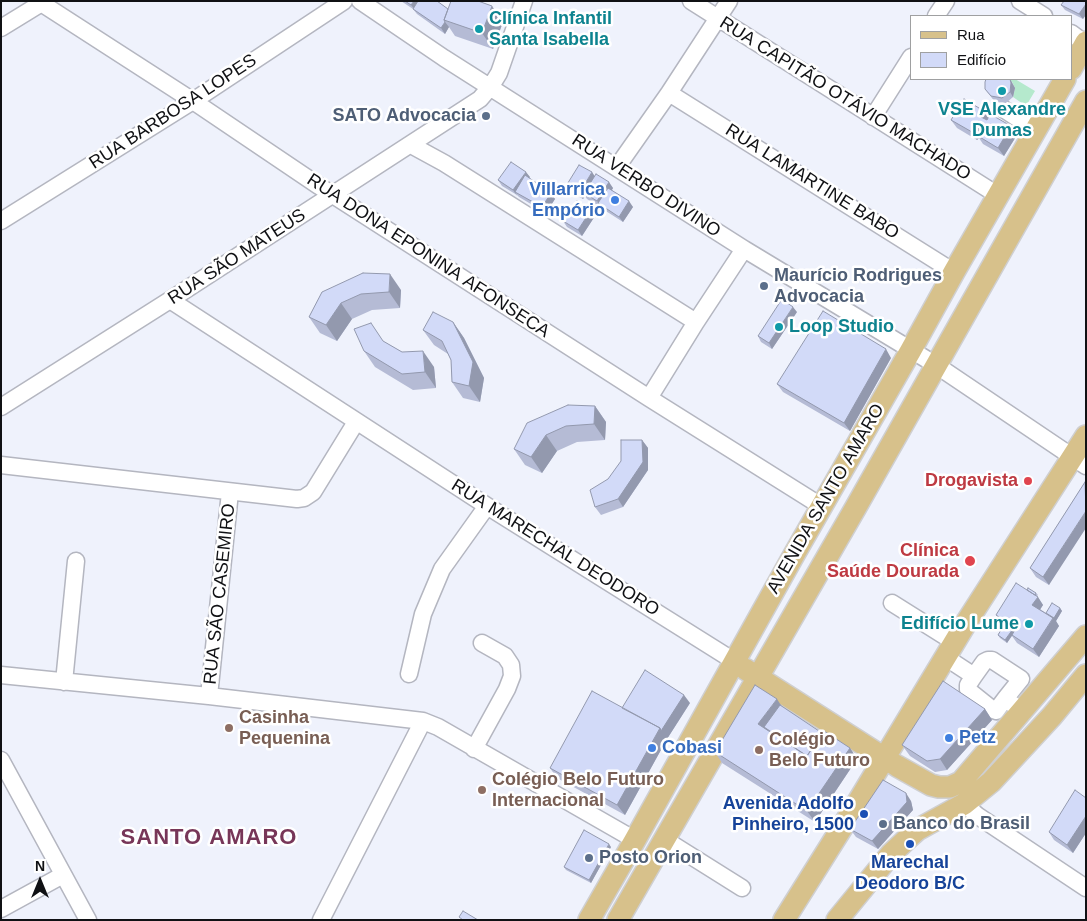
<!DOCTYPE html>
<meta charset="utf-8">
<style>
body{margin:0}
#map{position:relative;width:1087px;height:921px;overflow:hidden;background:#eff2fc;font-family:Arial,sans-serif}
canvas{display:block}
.frame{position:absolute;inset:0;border:2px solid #101114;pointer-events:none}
.legend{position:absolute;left:910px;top:15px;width:162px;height:65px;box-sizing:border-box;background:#fff;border:1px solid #9fa0a1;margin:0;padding:6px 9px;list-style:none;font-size:15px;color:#101114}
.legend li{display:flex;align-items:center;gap:10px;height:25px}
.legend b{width:25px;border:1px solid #9fa0a1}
.north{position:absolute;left:15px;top:856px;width:50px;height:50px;-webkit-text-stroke:4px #fff;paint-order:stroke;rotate:0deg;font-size:14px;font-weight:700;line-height:20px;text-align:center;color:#101114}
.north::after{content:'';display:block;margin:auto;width:18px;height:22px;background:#101114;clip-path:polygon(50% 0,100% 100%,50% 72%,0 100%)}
</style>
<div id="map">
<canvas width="1087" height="921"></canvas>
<div class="frame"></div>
<ul class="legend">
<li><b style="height:6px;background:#d7c18b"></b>Rua</li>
<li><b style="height:14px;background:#d2daf8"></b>Edifício</li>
</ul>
<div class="north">N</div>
</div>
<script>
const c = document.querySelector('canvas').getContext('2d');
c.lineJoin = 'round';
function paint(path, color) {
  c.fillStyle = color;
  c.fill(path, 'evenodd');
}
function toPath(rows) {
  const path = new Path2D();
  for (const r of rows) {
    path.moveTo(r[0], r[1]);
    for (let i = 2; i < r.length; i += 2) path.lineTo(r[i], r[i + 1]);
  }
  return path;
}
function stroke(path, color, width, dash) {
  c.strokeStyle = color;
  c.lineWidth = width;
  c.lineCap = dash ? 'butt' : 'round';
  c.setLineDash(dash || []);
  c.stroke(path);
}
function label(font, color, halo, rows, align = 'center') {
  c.font = font + ' Arial,sans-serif';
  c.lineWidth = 5;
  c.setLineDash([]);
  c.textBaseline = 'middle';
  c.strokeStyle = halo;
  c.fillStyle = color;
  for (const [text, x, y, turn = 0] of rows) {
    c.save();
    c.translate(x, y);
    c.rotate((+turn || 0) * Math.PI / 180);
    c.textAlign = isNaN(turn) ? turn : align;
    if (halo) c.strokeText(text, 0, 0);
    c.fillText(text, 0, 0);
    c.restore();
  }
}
paint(toPath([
 [1009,79,1015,79,1035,91,1026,106,1013,97,1015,88,1012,82]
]), '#b5e9cd');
const minor = toPath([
 [38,1,193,101,319,186,649,398,821,506],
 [360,1,444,58,744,249,936,365,1086,466],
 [691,1,999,196],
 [1020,1,1044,16],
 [936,16,946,1],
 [1,28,45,1],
 [1071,33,1086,44],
 [669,93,954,272],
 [1002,108,1037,131],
 [873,117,911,57],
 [411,145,444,163,696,322],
 [617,167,669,93,729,1],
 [1,221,193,101,344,1],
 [170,300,487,506,734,661],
 [649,398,696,322,744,249],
 [1,407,170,300,480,99,491,86,499,73,524,1],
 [1,465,297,499,304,498,313,492,356,422],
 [892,603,954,642],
 [945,657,974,676,968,685,968,690,993,710,996,711,1005,699,1021,710],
 [409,674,423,614,442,569,487,506],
 [1,675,209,696,423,721,438,727,635,840],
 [974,676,984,662,988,660,992,660,1021,679,1005,699],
 [64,682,76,561],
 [209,696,230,492],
 [474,749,507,689,512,676,511,665,505,656,482,643],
 [1,760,88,920],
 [964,804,978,816,1086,888],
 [664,839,742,888],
 [1,909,63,875],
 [321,920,423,721]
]);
const major = toPath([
 [1071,69,1086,42],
 [745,669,897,766,931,785,939,787,950,787,961,782,1086,636],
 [589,920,635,840,795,553,911,350,954,272,1065,79],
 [618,920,856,507,1086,101],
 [784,920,858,802,966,623,1086,436],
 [837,920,891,854,906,840,917,830,964,804,991,782,1052,716,1086,675]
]);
stroke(minor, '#b4b6c0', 19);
stroke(major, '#cfcfd0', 24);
stroke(minor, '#fff', 16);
stroke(major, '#d7c18b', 21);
paint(toPath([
 [401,1,437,1,448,9,503,22,493,49,455,36,449,27,445,34,417,14,413,9],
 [1086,1,1083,19,1065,10,1061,5],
 [986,79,1010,79,1015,88,1013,97,1006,103,995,102,985,89],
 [989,117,1017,135,1004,156,983,144,979,138,977,140,957,128,951,120],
 [594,176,613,188,612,190,633,207,623,222,587,199,585,196,583,199,570,192,566,186],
 [530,177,529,178,551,193,555,199,546,213,519,197,517,195,502,186,498,180],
 [595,216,582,236,567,227,563,221],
 [401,290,400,308,372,310,352,319,337,341,320,333,309,317,322,292],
 [797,312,772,349,761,342,758,336],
 [453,322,464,338,484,378,480,402,463,398,452,382,451,360,448,354,434,345,423,330],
 [383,341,402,352,434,367,436,388,413,390,375,367,364,351],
 [891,358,850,431,783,392,777,384],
 [595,406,606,422,605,440,577,442,557,451,542,473,525,465,514,449],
 [642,440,648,448,648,470,623,507,601,515,595,507,608,479],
 [1085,482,1049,585,1036,577,1030,568],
 [1027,590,1036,593,1038,595,1037,596,1043,605,1040,609,1046,613,1060,608,1062,611,1056,621,1059,626,1039,657,1017,643,1012,636,1007,643,1000,638,998,635,1000,631,998,628,1001,622,996,615],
 [690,703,667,739,625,815,557,778,550,768],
 [780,705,822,733,850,748,857,759,815,822,722,763,715,752],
 [985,709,992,720,947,770,935,772,910,756,902,745],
 [1086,798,1086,833,1073,853,1054,840,1049,832],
 [911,801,913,810,878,849,856,837,850,829],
 [611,847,591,883,566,870,564,867]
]), '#b5bbd5');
paint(toPath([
 [414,1,421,1,415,10,411,5],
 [1086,4,1086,15,1083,19,1079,14],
 [492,6,503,22,493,49,482,33],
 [445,22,449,27,445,34,441,28],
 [1010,79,1015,88,1013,97,1010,92],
 [984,111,990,119,987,125,981,117],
 [978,121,984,129,978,136,979,138,977,140,972,132],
 [1011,126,1017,135,1004,156,998,148],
 [526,172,530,177,518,194,515,192,517,196,513,190],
 [592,172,596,178,584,193,585,196,583,199,579,194],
 [609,182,613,188,602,206,597,201],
 [551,193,555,199,546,213,542,207],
 [629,201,633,207,623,222,619,217],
 [591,210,595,216,582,236,578,230],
 [390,274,401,290,400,308,389,292],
 [341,303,352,319,337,341,326,325],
 [793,307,797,312,772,349,769,343],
 [453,322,464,338,484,378,480,402,469,386],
 [886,349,891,358,850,431,844,423],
 [423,351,434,367,436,388,425,372],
 [595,406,606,422,605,440,594,424],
 [546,435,557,451,542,473,531,457],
 [642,440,648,448,648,470,623,507,618,499],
 [1086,511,1086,528,1049,585,1043,577],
 [1038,597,1043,605,1038,613,1032,605],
 [1060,608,1062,611,1056,621,1059,626,1039,657,1033,649],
 [1013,629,1015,631,1007,643,1005,640],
 [684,695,690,703,667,739,625,815,617,805,660,728],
 [777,699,784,710,767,733,758,724],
 [985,709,992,720,947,770,940,759],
 [850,748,857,759,815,822,807,811],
 [906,793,911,801,913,810,878,849,872,841],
 [1086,816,1086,833,1073,853,1067,845],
 [609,844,611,847,591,883,589,880]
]), '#9399ae');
const building = toPath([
 [405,1,414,1,411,5,405,1],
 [418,1,437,1,448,9,444,20,445,22,441,28,413,9,418,1],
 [451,1,478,1,492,6,482,33,444,20,451,1],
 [1064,1,1086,1,1086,4,1079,14,1061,5,1064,1],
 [986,79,1010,79,1011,83,1010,92,1002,98,991,96,985,89,985,82,986,79],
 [964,99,984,111,981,117,987,120,990,114,1011,126,998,148,978,136,984,125,978,121,972,132,951,120,964,99],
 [511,162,526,172,513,190,498,180,511,162],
 [579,165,592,172,579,194,566,186,579,165],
 [596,174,609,182,597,201,584,193,596,174],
 [525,175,551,193,542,207,515,192,525,175],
 [608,188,629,201,619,217,598,203,608,188],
 [577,201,591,210,578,230,563,221,577,201],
 [363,273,390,274,389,292,361,294,341,303,326,325,309,317,322,292,363,273],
 [782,299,793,307,769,343,758,336,782,299],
 [823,311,886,349,844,423,777,384,823,311],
 [433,312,453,322,473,362,469,386,452,382,451,360,442,341,423,330,433,312],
 [371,323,383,341,402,352,423,351,425,372,402,374,364,351,354,329,371,323],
 [568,405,595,406,594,424,566,426,546,435,531,457,514,449,527,423,568,405],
 [621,440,642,440,643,462,618,499,595,507,590,490,608,479,621,461,621,440],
 [1085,482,1086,511,1043,577,1030,568,1085,482],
 [1016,583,1038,597,1032,605,1053,618,1033,649,1012,635,1016,628,996,615,1016,583],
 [1028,588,1036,593,1035,595,1027,590,1028,588],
 [1052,603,1060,608,1054,618,1046,613,1052,603],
 [1002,622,1013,629,1005,640,998,635,1001,630,998,628,1002,622],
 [645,670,684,695,661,731,660,728,622,708,645,670],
 [943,681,985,709,940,759,927,761,902,745,943,681],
 [755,685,777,699,758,724,807,756,824,731,850,748,807,811,715,752,755,685],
 [592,691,660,728,617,805,550,768,592,691],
 [780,705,822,733,807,756,764,727,780,705],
 [883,780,906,793,907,802,872,841,850,829,883,780],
 [1075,790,1086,798,1086,816,1067,845,1049,832,1075,790],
 [584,830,609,844,589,880,564,867,584,830],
 [463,911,478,920,463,920,459,917,463,911]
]);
paint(building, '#d2daf8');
stroke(building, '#9399ae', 1);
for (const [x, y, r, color] of [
 [479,29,5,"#0f9aa8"],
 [1002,91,5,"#0f9aa8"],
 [486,116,5,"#5c6f8a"],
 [615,200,5,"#3f7fe0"],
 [764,286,5,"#5c6f8a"],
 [779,327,5,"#0f9aa8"],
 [1028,481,5,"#e0444e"],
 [970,561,6,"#e0444e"],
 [1029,624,5,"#0f9aa8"],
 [229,728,5,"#8d6e63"],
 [949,738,5,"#3f7fe0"],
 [652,748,5,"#3f7fe0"],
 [759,750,5,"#8d6e63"],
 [482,790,5,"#8d6e63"],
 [864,814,5,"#1a4fb4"],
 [883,824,5,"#5c6f8a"],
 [910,844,5,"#1a4fb4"],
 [589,858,5,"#5c6f8a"]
]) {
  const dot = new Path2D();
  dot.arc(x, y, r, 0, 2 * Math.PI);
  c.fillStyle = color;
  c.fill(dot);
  stroke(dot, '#fff', 2);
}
label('bold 18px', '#0d838f', '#fff', [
 ["Clínica Infantil",489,19],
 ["Santa Isabella",489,40],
 ["VSE Alexandre",1002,110,"center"],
 ["Dumas",1002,131,"center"],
 ["Loop Studio",789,327],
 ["Edifício Lume",1019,624,"right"]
], 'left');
label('18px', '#101114', '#fff', [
 ["RUA CAPITÃO OTÁVIO MACHADO",845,99,32],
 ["RUA BARBOSA LOPES",173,112,-33],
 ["RUA LAMARTINE BABO",812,182,32],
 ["RUA VERBO DIVINO",646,186,33],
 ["RUA DONA EPONINA AFONSECA",428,256,33],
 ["RUA SÃO MATEUS",237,257,-33],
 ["AVENIDA SANTO AMARO",826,499,-60],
 ["RUA MARECHAL DEODORO",555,548,32],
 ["RUA SÃO CASEMIRO",220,594,-84]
]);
label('bold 18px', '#4e5e75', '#fff', [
 ["SATO Advocacia",476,116,"right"],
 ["Maurício Rodrigues",774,276],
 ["Advocacia",774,297],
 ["Banco do Brasil",893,824],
 ["Posto Orion",599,858]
], 'left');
label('bold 18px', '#366cbe', '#fff', [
 ["Villarrica",605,190,"right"],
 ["Empório",605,211,"right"],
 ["Petz",959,738],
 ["Cobasi",662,748]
], 'left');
label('bold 18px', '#be3a42', '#fff', [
 ["Drogavista",1018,481],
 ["Clínica",959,551],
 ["Saúde Dourada",959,572]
], 'right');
label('bold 18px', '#785e54', '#fff', [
 ["Casinha",239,718],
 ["Pequenina",239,739],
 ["Colégio",769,740],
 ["Belo Futuro",769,761],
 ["Colégio Belo Futuro",492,780],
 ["Internacional",492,801]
], 'left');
label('bold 18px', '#164399', '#fff', [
 ["Avenida Adolfo",854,804],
 ["Pinheiro, 1500",854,825],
 ["Marechal",910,863,"center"],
 ["Deodoro B/C",910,884,"center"]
], 'right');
c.letterSpacing = '1px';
label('bold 22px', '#773658', '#fff', [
 ["SANTO AMARO",209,838]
]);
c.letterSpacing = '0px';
</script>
